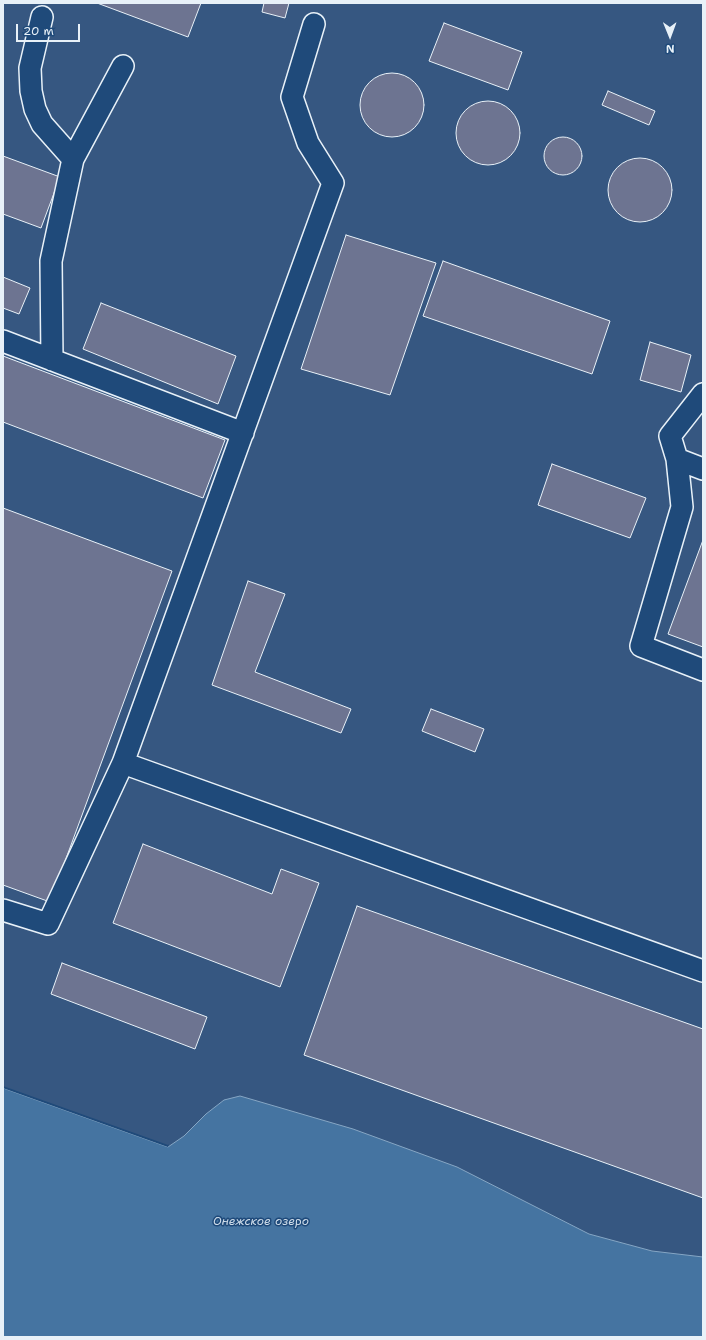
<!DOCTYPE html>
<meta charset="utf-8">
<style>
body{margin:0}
#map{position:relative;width:706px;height:1340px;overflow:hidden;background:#1f4a7a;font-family:"Shantell Sans",sans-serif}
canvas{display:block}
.frame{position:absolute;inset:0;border:4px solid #e8f1f8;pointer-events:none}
.north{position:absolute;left:650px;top:16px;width:40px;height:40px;-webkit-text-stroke:3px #1f4a7a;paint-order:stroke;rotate:179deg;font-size:11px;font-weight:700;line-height:16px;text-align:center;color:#e8f1f8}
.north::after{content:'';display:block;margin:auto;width:14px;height:18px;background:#e8f1f8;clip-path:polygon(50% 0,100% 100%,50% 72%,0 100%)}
.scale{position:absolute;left:16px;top:24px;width:64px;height:18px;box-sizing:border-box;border:2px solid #e8f1f8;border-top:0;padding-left:5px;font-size:12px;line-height:14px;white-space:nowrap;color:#e8f1f8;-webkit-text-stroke:3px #1f4a7a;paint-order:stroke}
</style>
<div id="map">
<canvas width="706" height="1340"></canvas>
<div class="frame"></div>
<div class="north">N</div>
<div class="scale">20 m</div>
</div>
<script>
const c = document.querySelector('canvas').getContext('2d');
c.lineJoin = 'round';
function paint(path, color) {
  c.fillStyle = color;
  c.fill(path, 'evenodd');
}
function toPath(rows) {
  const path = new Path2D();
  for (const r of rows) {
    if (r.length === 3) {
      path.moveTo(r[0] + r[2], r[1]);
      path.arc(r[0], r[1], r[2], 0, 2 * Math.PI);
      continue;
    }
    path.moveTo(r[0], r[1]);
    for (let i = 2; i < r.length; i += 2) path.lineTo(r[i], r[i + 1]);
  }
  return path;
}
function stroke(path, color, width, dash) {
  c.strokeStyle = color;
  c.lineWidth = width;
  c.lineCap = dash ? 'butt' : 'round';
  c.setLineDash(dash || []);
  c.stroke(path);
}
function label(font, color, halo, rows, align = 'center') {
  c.font = font + ' "Shantell Sans",sans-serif';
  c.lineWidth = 3;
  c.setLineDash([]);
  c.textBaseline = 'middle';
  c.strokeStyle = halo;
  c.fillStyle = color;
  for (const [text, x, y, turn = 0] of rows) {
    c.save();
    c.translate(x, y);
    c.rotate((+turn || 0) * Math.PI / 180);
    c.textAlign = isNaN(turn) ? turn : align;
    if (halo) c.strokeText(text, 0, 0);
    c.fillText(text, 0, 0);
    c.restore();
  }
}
paint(toPath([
 [3,3,703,3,703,1257,652,1251,589,1234,522,1200,224,1100,206,1114,184,1136,168,1147,3,1088]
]), '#365781');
const water = toPath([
 [3,1088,168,1147,184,1136,206,1114,224,1100,240,1096,353,1129,457,1167,589,1234,652,1251,703,1257,703,1337,3,1337,3,1088]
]);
paint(water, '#4574a1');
stroke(water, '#86a6c4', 1);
paint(toPath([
 [3,1086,168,1145,169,1144,168,1147,3,1088]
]), '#1f4a7a');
const building = toPath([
 [97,3,201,3,188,37,97,3],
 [264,3,289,3,285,18,262,12,264,3],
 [444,23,522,52,508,90,429,61,444,23],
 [392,105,32],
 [608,91,655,111,649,125,602,105,608,91],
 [488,133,32],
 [563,156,19],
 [3,156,60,177,41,228,3,214,3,156],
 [640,190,32],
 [346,235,436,263,390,395,301,369,346,235],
 [443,261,610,321,592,374,423,316,443,261],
 [3,277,30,288,19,314,3,308,3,277],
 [101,303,236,356,218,404,83,349,101,303],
 [650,342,691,355,681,392,640,380,650,342],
 [3,356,225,440,203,498,3,422,3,356],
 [552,464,646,498,630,538,538,505,552,464],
 [3,508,172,571,50,902,3,885,3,508],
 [703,540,703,647,668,634,703,540],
 [248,581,285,594,255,672,351,709,341,733,212,685,248,581],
 [431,709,484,729,475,752,422,731,431,709],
 [143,844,272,894,281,869,319,883,280,987,113,923,143,844],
 [357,906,703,1029,703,1198,304,1055,357,906],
 [62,963,207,1017,195,1049,51,994,62,963]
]);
paint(building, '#6d7491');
stroke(building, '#e8f1f8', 1);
const minor = toPath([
 [42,17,30,68,31,91,35,109,42,124,73,159],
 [3,341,243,433],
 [52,360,51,261,73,159,123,66],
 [677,459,670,436,703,394],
 [703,469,677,459,682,507,641,646,703,670],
 [123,763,703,971],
 [3,910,48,924,123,763,333,183,308,143,292,97,314,24]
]);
stroke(minor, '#e8f1f8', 24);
stroke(minor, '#1f4a7a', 21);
label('italic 12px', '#d0deeb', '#1f4a7a', [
 ["Онежское озеро",261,1222]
]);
</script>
